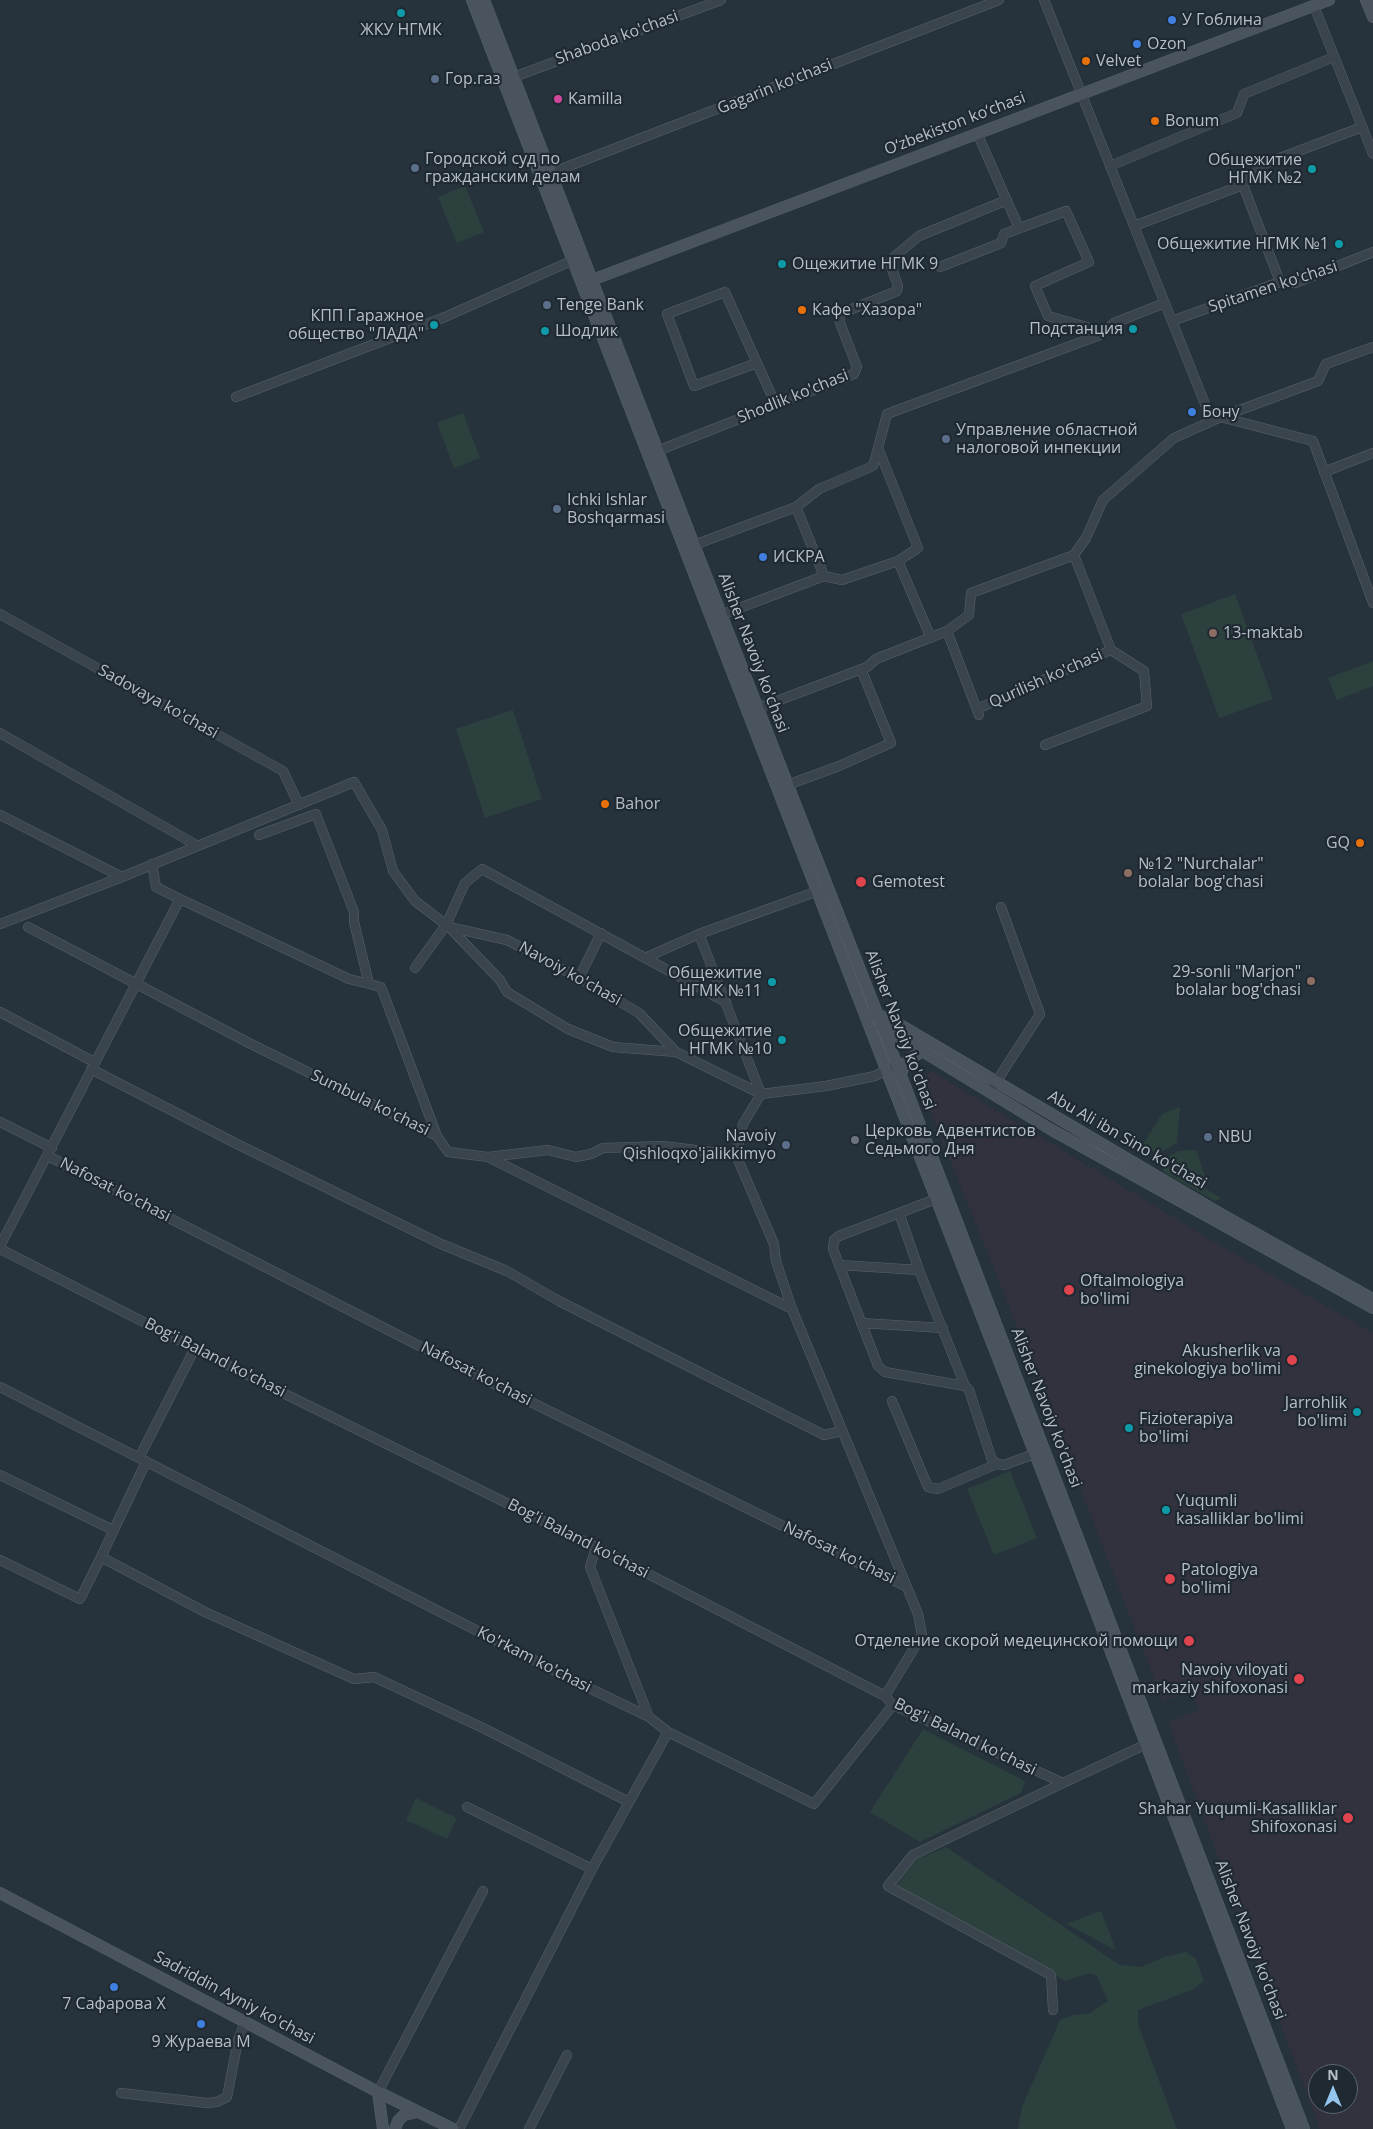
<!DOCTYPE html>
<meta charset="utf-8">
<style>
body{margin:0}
#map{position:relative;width:1373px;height:2129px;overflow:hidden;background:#27333c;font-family:"Open Sans",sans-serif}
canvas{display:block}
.north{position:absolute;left:1308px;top:2064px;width:50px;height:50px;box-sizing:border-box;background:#1f2931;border:1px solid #5b656d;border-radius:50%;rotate:0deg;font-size:14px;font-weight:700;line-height:20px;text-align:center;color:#b6bfc7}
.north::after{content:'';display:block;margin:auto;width:18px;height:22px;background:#95c4ed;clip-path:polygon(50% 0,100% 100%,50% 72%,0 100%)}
</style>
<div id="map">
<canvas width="1373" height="2129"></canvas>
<div class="north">N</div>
</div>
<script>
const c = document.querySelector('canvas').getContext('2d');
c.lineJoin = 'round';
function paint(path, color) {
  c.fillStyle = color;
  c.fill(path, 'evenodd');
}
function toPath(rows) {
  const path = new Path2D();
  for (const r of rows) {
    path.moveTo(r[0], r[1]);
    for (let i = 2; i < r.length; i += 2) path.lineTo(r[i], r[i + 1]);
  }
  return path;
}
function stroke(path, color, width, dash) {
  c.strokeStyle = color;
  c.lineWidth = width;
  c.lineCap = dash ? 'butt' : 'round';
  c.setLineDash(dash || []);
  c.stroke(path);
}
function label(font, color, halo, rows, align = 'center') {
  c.font = font + ' "Open Sans",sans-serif';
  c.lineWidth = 4.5;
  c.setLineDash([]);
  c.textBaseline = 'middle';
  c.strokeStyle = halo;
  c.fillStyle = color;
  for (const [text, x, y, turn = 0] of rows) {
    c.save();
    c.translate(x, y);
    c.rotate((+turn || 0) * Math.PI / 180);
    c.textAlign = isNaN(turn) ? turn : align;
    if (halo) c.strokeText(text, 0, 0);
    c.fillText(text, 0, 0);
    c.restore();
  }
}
paint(toPath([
 [931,1071,1216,1243,1373,1333,1373,2129,1320,2129,1168,1722,1199,1710,1191,1691,1163,1701,1002,1288,919,1084],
 [1318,2074,1348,2074,1348,2104,1318,2104]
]), '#32323e');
paint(toPath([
 [465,186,484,232,457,243,438,197],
 [463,413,480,458,454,468,437,423],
 [1235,594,1273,699,1219,718,1181,614],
 [1373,661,1373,686,1337,700,1328,678],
 [513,710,542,799,485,818,456,729],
 [1180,1107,1177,1143,1157,1154,1143,1144,1162,1114],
 [1196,1150,1207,1182,1166,1158,1178,1151],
 [1163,1164,1221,1198,1215,1201,1163,1172],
 [1010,1471,1037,1538,994,1555,967,1489],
 [923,1729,1025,1781,1021,1793,920,1842,870,1812],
 [416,1798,457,1818,447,1839,406,1820],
 [946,1847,1120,1965,1141,1967,1164,1957,1186,1952,1196,1959,1204,1981,1192,1990,1138,2010,1138,2024,1177,2129,1018,2129,1022,2107,1060,2020,1073,2015,1088,2014,1108,2001,1097,1976,1089,1973,1066,1981,901,1889,897,1884,917,1859],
 [1101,1911,1116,1950,1066,1924]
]), '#2c413e');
const street = toPath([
 [1044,0,1209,414,1313,441,1373,603],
 [1314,6,1373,154],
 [514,77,721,0],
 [977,133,1019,228],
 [1110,166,1237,113,1244,94,1334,57],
 [551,173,999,0],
 [1243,185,1280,282],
 [1134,226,1243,185,1264,164,1362,127],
 [940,267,1001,243,1004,234,1066,211,1089,262,1035,286,1048,316,1104,332],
 [1172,321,1280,282,1295,283,1373,252],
 [757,363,694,386,667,314,725,292,757,363,776,405],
 [236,397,445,317,578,258],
 [657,451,854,374,857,367,840,323,839,316,842,313,897,291,898,286,890,263,895,256,919,236,1007,200],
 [1324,472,1373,453],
 [796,507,824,576],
 [694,545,796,507,819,489,873,466,878,448],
 [1074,555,1086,538,1103,500,1174,438,1221,417,1318,381,1326,364,1373,347],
 [1074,555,1111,650],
 [898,561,931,638],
 [0,614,283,771,299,805],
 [721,615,824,576,842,580,898,561,918,548,878,448,887,414,1100,335,1114,323,1165,303],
 [947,631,979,715],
 [977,709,1111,650],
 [753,710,867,667,876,659,947,631,969,615,971,593,1074,555],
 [0,733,198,846],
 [1045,745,1147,706,1144,671,1111,650],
 [782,787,839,766,891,743,861,669],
 [0,815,122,877],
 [259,835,316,814,354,912,354,922,369,984],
 [180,899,349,979,381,987,437,1136],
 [0,924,122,877,354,782,382,830,393,871,415,901,449,927,500,980,507,992,568,1029,613,1047,676,1052,761,1094],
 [28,927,251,1044,437,1136,448,1152,488,1157,792,1309],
 [449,927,507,940,579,978,639,1013,676,1052],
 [699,934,761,1094],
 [647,957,699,934,818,891],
 [415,968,446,925,465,883,482,869,726,1002],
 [579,978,601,933],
 [0,1012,94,1062],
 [91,1069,237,1144,441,1244,507,1271,559,1301,824,1435,842,1431],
 [989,1093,1040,1014,1001,907],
 [0,1122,52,1148],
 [48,1156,486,1380,907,1587],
 [488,1157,548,1150,576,1157,591,1154,603,1148,663,1146,736,1155],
 [941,1197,839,1236,834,1240,833,1249,878,1366,885,1372,965,1386,969,1390,992,1460,997,1464,1004,1465,1040,1452],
 [899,1213,919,1270,965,1386],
 [0,1246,180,899,156,887,152,864],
 [0,1249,281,1392,596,1547,885,1696,893,1705,1063,1783,1151,1742],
 [839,1265,919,1270],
 [861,1323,943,1328],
 [0,1387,587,1687,649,1717,668,1732,814,1804,893,1705],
 [892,1401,928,1487,938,1489,997,1464],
 [139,1458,195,1348],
 [146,1462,101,1557,205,1612,354,1679,374,1677,483,1728,629,1802],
 [0,1475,113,1530],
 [596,1547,590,1567,649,1717],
 [0,1560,80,1599,101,1557],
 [885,1696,922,1635,918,1614,792,1309,776,1261,774,1244,736,1155,743,1124,761,1094,826,1086,875,1076,890,1068],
 [467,1807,592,1869],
 [1053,2010,1051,1975,888,1886,913,1855,1063,1783],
 [378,2092,483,1891],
 [121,2093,207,2103,217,2102,227,2097,238,2040,245,2022],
 [459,2129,592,1869,668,1732],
 [529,2129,567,2055]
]);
const secondary = toPath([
 [472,0,1075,1557,1292,2129],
 [484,0,694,545,882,1026,1304,2129],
 [1366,0,1373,17],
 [592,280,1329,0],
 [874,1014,890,1019,1219,1213,1373,1299],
 [881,1026,1050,1129,1373,1308],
 [900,1075,907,1061,922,1051],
 [0,1893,378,2092,453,2129],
 [378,2092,383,2129],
 [395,2129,398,2121,404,2115,418,2112]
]);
stroke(street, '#58626a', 10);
stroke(secondary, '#58626a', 12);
stroke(street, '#3a444c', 9);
stroke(secondary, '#49545f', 11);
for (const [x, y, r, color] of [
 [401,13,5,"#0f9aa8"],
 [1172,20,5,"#3f7fe0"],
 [1137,44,5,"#3f7fe0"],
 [1086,61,5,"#e8710a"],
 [435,79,5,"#5c6f8a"],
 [558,99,5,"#d1479c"],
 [1155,121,5,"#e8710a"],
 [415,168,5,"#5c6f8a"],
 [1312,169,5,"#0f9aa8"],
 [1339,244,5,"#0f9aa8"],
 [782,264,5,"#0f9aa8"],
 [547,305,5,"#5c6f8a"],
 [802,310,5,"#e8710a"],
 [434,325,5,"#0f9aa8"],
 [1133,329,5,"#0f9aa8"],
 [545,331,5,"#0f9aa8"],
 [1192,412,5,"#3f7fe0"],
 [946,439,5,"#5c6f8a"],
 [557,509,5,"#5c6f8a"],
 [763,557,5,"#3f7fe0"],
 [1213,633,5,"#8d6e63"],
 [605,804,5,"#e8710a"],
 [1360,843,5,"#e8710a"],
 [1128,873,5,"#8d6e63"],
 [861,882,6,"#e0444e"],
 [1311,981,5,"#8d6e63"],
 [772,982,5,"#0f9aa8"],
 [782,1040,5,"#0f9aa8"],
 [1208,1137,5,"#5c6f8a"],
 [855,1140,5,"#6b7280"],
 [786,1145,5,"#5c6f8a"],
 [1069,1290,6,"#e0444e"],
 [1292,1360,6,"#e0444e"],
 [1357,1412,5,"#0f9aa8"],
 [1129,1428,5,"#0f9aa8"],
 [1166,1510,5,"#0f9aa8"],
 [1170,1579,6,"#e0444e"],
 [1189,1641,6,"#e0444e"],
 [1299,1679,6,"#e0444e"],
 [1348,1818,6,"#e0444e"],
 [114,1987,5,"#3f7fe0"],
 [201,2024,5,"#3f7fe0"]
]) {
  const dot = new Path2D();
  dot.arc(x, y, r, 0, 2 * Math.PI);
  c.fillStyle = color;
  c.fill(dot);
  stroke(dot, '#1f2931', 2);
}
label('16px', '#b6bfc7', '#1f2931', [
 ["У Гоблина",1182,20],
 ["ЖКУ НГМК",401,30,"center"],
 ["Ozon",1147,44],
 ["Velvet",1096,61],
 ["Гор.газ",445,79],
 ["Kamilla",568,99],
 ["Bonum",1165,121],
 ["Городской суд по",425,159],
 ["гражданским делам",425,177],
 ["Общежитие",1302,160,"right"],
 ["НГМК №2",1302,178,"right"],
 ["Общежитие НГМК №1",1329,244,"right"],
 ["Ощежитие НГМК 9",792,264],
 ["Tenge Bank",557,305],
 ["Кафе \"Хазора\"",812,310],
 ["КПП Гаражное",424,316,"right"],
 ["общество \"ЛАДА\"",424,334,"right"],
 ["Подстанция",1123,329,"right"],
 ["Шодлик",555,331],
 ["Бону",1202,412],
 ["Управление областной",956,430],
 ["налоговой инпекции",956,448],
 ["Ichki Ishlar",567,500],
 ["Boshqarmasi",567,518],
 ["ИСКРА",773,557],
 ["13-maktab",1223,633],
 ["Bahor",615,804],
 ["GQ",1350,843,"right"],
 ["№12 \"Nurchalar\"",1138,864],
 ["bolalar bog'chasi",1138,882],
 ["Gemotest",872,882],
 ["29-sonli \"Marjon\"",1301,972,"right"],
 ["bolalar bog'chasi",1301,990,"right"],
 ["Общежитие",762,973,"right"],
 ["НГМК №11",762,991,"right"],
 ["Общежитие",772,1031,"right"],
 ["НГМК №10",772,1049,"right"],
 ["Церковь Адвентистов",865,1131],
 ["Седьмого Дня",865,1149],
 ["Navoiy",776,1136,"right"],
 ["Qishloqxo'jalikkimyo",776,1154,"right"],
 ["NBU",1218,1137],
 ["Oftalmologiya",1080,1281],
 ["bo'limi",1080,1299],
 ["Akusherlik va",1281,1351,"right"],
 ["ginekologiya bo'limi",1281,1369,"right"],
 ["Jarrohlik",1347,1403,"right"],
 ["bo'limi",1347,1421,"right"],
 ["Fizioterapiya",1139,1419],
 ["bo'limi",1139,1437],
 ["Yuqumli",1176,1501],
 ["kasalliklar bo'limi",1176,1519],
 ["Patologiya",1181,1570],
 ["bo'limi",1181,1588],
 ["Отделение скорой медецинской помощи",1178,1641,"right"],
 ["Navoiy viloyati",1288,1670,"right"],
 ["markaziy shifoxonasi",1288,1688,"right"],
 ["Shahar Yuqumli-Kasalliklar",1337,1809,"right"],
 ["Shifoxonasi",1337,1827,"right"],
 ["7 Сафарова Х",114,2004,"center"],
 ["9 Жураева М",201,2042,"center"]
], 'left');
label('16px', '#b6bfc7', '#1f2931', [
 ["Shaboda ko'chasi",617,38,-20],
 ["Gagarin ko'chasi",775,87,-22],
 ["O‘zbekiston ko‘chasi",955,124,-21],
 ["Spitamen ko'chasi",1273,287,-18],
 ["Shodlik ko'chasi",793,397,-22],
 ["Alisher Navoiy ko'chasi",753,653,69],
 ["Qurilish ko'chasi",1046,679,-24],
 ["Sadovaya ko'chasi",158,702,29],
 ["Navoiy ko'chasi",570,974,29],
 ["Alisher Navoiy ko'chasi",900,1030,69],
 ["Sumbula ko'chasi",370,1103,26],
 ["Abu Ali ibn Sino ko'chasi",1127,1140,30],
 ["Nafosat ko'chasi",115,1190,27],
 ["Bog'i Baland ko'chasi",215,1358,27],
 ["Nafosat ko'chasi",476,1374,27],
 ["Alisher Navoiy ko'chasi",1046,1408,69],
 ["Bog'i Baland ko'chasi",578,1539,27],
 ["Nafosat ko'chasi",839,1553,26],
 ["Ko'rkam ko'chasi",534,1660,27],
 ["Bog'i Baland ko'chasi",965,1737,26],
 ["Alisher Navoiy ko'chasi",1250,1940,69],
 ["Sadriddin Ayniy ko'chasi",234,1998,28]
]);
</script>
